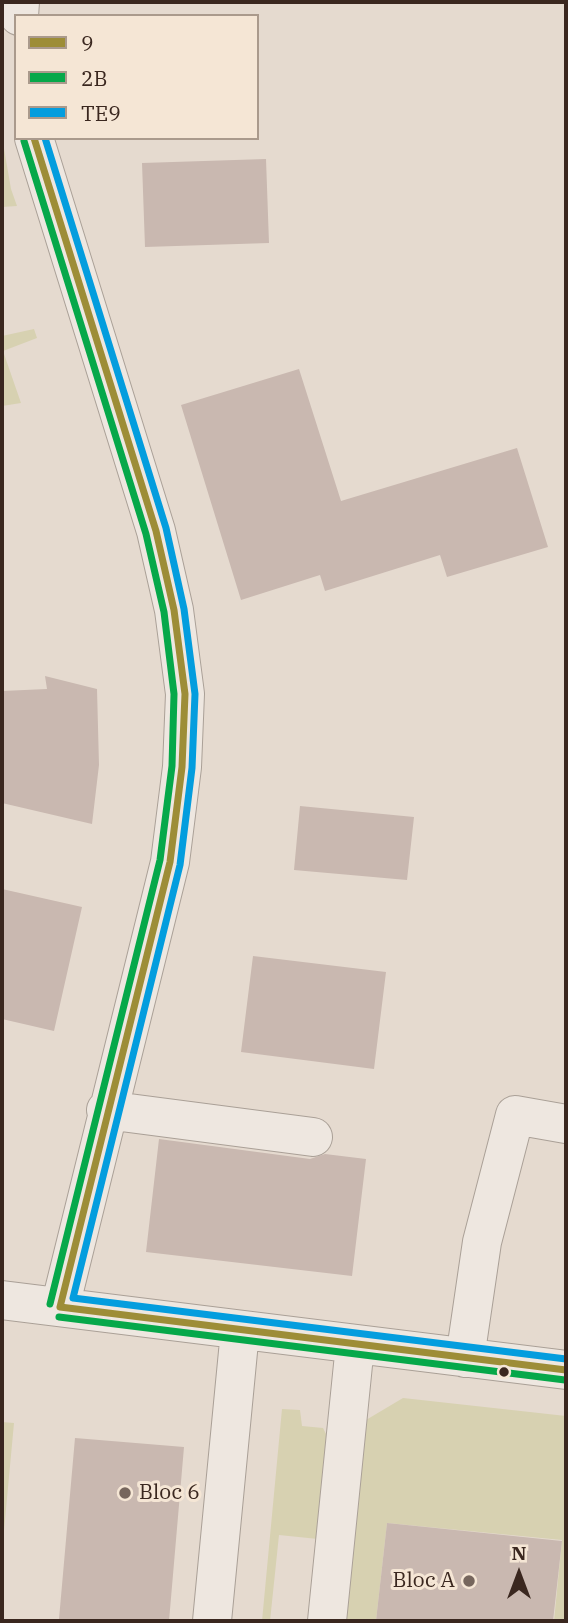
<!DOCTYPE html>
<style>
body{margin:0}
#map{position:relative;width:568px;height:1623px;overflow:hidden;background:#e5dacf;font-family:"IBM Plex Serif",serif}
canvas{display:block}
.frame{position:absolute;inset:0;border:4px solid #3a271f;pointer-events:none}
.legend{position:absolute;left:14px;top:14px;width:245px;height:126px;box-sizing:border-box;background:#f5e6d5;border:2px solid #aa9a8c;margin:0;padding:9px 12px;list-style:none;font-size:21px;color:#3a271f}
.legend li{display:flex;align-items:center;gap:14px;height:35px}
.legend b{width:35px;border:2px solid #aa9a8c}
.north{position:absolute;left:484px;top:1539px;width:70px;height:70px;-webkit-text-stroke:5px #f5e6d5;paint-order:stroke;rotate:0deg;font-size:19px;font-weight:700;line-height:28px;text-align:center;color:#3a271f}
.north::after{content:'';display:block;margin:auto;width:24px;height:32px;background:#3a271f;clip-path:polygon(50% 0,100% 100%,50% 72%,0 100%)}
</style>
<div id="map">
<canvas width="568" height="1623"></canvas>
<div class="frame"></div>
<ul class="legend">
<li><b style="height:9px;background:#9d8d37"></b>9</li>
<li><b style="height:9px;background:#06a84a"></b>2B</li>
<li><b style="height:9px;background:#039dde"></b>TE9</li>
</ul>
<div class="north">N</div>
</div>
<script>
const c = document.querySelector('canvas').getContext('2d');
c.lineJoin = 'round';
function paint(path, color) {
  c.fillStyle = color;
  c.fill(path, 'evenodd');
}
function toPath(rows) {
  const path = new Path2D();
  for (const r of rows) {
    path.moveTo(r[0], r[1]);
    for (let i = 2; i < r.length; i += 2) path.lineTo(r[i], r[i + 1]);
  }
  return path;
}
function stroke(path, color, width, dash) {
  c.strokeStyle = color;
  c.lineWidth = width;
  c.lineCap = dash ? 'butt' : 'round';
  c.setLineDash(dash || []);
  c.stroke(path);
}
function label(font, color, halo, rows, align = 'center') {
  c.font = font + ' "IBM Plex Serif",serif';
  c.lineWidth = 6;
  c.setLineDash([]);
  c.textBaseline = 'middle';
  c.strokeStyle = halo;
  c.fillStyle = color;
  for (const [text, x, y, turn = 0] of rows) {
    c.save();
    c.translate(x, y);
    c.rotate((+turn || 0) * Math.PI / 180);
    c.textAlign = isNaN(turn) ? turn : align;
    if (halo) c.strokeText(text, 0, 0);
    c.fillText(text, 0, 0);
    c.restore();
  }
}
paint(toPath([
 [2,137,11,189,17,206,2,207],
 [34,329,37,338,3,351,21,403,2,406,2,336],
 [403,1398,566,1416,566,1621,554,1621,562,1540,387,1523,376,1621,345,1621,366,1420],
 [282,1409,300,1410,302,1426,323,1428,328,1438,318,1539,279,1535,270,1621,262,1621],
 [2,1422,14,1423,2,1552]
]), '#d7d1b1');
paint(toPath([
 [266,159,269,243,145,247,142,163],
 [299,369,341,501,517,448,548,547,447,577,440,555,325,591,320,575,241,600,181,405],
 [45,676,97,689,99,765,92,824,2,803,2,691,47,689],
 [300,806,414,817,407,880,294,870],
 [2,889,82,907,54,1031,2,1019],
 [253,956,386,972,374,1069,241,1052],
 [159,1139,310,1159,325,1154,366,1159,352,1276,146,1252],
 [75,1438,184,1447,169,1621,59,1619],
 [387,1523,562,1541,553,1621,376,1621]
]), '#c9b8b0');
const minor = toPath([
 [19,16,20,2],
 [34,138,156,531,174,610,185,694,182,767,170,862,60,1307],
 [106,1110,313,1137],
 [2,1300,566,1370],
 [465,1358,482,1242,515,1115,566,1124],
 [212,1621,240,1331],
 [327,1621,355,1345]
]);
stroke(minor, '#aaa097', 40);
stroke(minor, '#eee7e0', 38);
stroke(toPath([
 [34,138,156,531,174,610,185,694,182,767,170,862,60,1307],
 [60,1307,566,1370]
]), '#9d8d37', 7);
stroke(toPath([
 [24,141,146,534,164,612,174,694,172,766,160,860,50,1304],
 [59,1317,565,1380]
]), '#06a84a', 7);
stroke(toPath([
 [45,138,166,528,184,609,195,694,192,768,180,865,73,1298,566,1359]
]), '#039dde', 7);
for (const [x, y, r, color] of [
 [504,1372,6,"#3a271f"],
 [125,1493,7,"#76665d"],
 [469,1581,7,"#76665d"]
]) {
  const dot = new Path2D();
  dot.arc(x, y, r, 0, 2 * Math.PI);
  c.fillStyle = color;
  c.fill(dot);
  stroke(dot, '#f5e6d5', 2.5);
}
label('21px', '#3a271f', '#f5e6d5', [
 ["Bloc 6",139,1493],
 ["Bloc A",455,1581,"right"]
], 'left');
</script>
